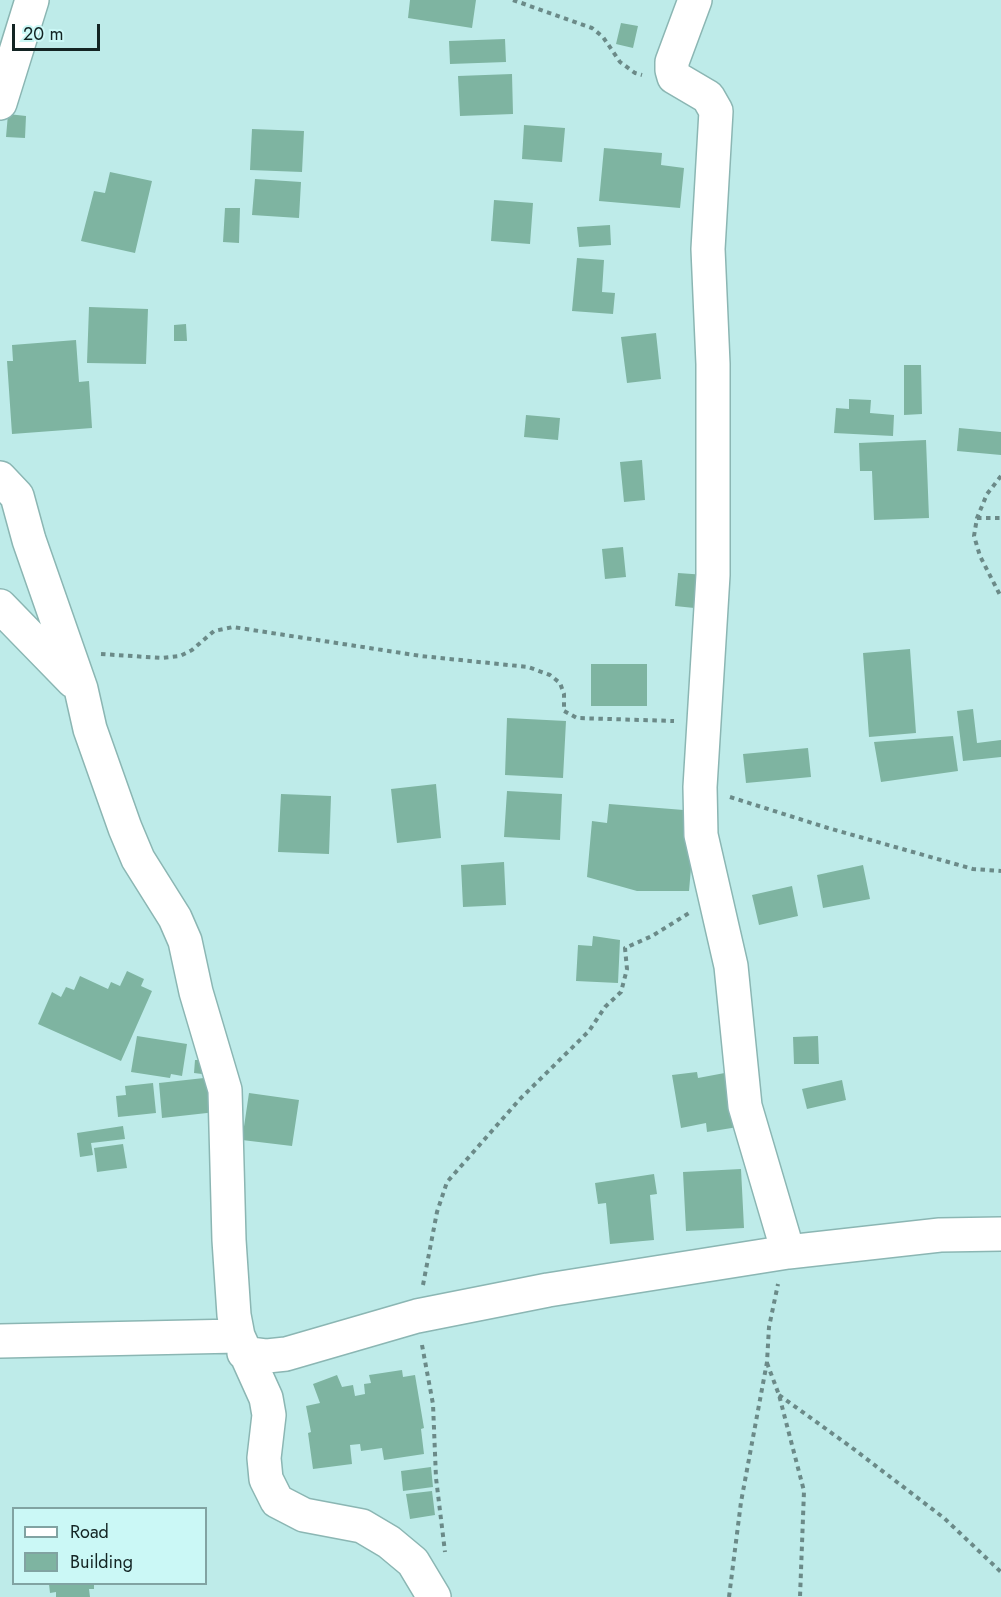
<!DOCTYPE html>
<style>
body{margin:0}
#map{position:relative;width:1001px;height:1597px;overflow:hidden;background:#beebe9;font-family:Jost,sans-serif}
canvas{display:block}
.legend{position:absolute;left:12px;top:1507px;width:195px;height:78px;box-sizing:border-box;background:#cbf8f6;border:2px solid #81a3a2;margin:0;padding:8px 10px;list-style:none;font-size:18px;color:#132423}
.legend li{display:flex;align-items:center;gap:12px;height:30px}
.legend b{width:30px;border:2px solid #81a3a2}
.scale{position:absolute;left:12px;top:24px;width:88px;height:27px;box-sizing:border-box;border:3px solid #132423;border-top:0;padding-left:8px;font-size:18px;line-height:21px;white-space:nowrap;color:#132423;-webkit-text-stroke:4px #cbf8f6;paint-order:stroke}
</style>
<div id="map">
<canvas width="1001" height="1597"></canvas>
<ul class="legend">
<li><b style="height:8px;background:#fff"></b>Road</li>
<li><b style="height:16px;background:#7eb4a1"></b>Building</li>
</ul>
<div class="scale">20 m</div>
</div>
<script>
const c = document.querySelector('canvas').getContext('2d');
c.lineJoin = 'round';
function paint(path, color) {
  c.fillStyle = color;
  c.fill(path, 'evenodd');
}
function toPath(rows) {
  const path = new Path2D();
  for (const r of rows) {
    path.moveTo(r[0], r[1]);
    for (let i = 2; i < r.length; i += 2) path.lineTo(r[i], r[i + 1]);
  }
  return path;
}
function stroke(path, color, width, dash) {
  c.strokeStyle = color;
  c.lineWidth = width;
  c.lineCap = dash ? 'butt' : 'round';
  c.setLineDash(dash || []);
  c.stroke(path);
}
paint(toPath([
 [410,0,476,0,472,28,408,18],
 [621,23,638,26,633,48,616,44],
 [505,39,506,62,450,64,449,41],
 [512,74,513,114,460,116,458,76],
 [8,114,26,116,25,138,6,137],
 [524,125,565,128,562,162,522,159],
 [252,129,304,131,302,172,250,170],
 [604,148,662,153,661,165,684,168,680,208,599,201],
 [110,172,152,181,135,253,81,241,94,191,105,193],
 [255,179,301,182,299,218,252,215],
 [494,200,533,203,530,244,491,241],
 [225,208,240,208,239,243,223,242],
 [610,225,611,245,579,247,577,227],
 [577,258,604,260,602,292,615,293,613,314,572,311],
 [89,307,148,309,146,364,87,363],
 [186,324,187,341,174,341,174,325],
 [656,333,661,379,627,383,621,337],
 [76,340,79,382,89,381,92,428,12,434,7,361,13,361,12,345],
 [904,365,921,365,922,414,904,415],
 [849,399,871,400,870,413,894,415,893,436,834,433,836,408,849,409],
 [526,415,560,418,558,440,524,437],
 [959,428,1001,432,1001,455,957,451],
 [926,440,929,518,874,520,872,471,860,471,859,443],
 [642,460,645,500,624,502,620,462],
 [623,547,626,577,605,579,602,549],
 [678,573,706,575,704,609,675,606],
 [910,649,916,733,869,737,863,653],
 [591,664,647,664,647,706,591,706],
 [973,709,977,743,1001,740,1001,757,963,761,957,711],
 [507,718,566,721,563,778,505,775],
 [953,736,958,771,881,782,874,742],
 [808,748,811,777,746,783,743,754],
 [436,784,441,838,397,843,391,789],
 [507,791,562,794,560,840,504,837],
 [281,794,331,796,329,854,278,852],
 [609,804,696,811,689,891,637,891,587,877,592,821,607,823],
 [504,862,506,905,463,907,461,865],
 [863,865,870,899,823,908,817,875],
 [792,886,798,916,759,925,752,895],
 [593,936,620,940,618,983,576,981,578,945,592,946],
 [127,971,144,979,141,986,152,991,121,1061,38,1024,52,992,61,997,66,987,74,990,80,976,108,989,111,982,120,986],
 [137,1036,187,1044,182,1076,171,1074,170,1078,131,1072],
 [818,1036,819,1064,794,1064,793,1037],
 [195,1060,201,1060,200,1065,212,1066,210,1075,194,1073],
 [697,1072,698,1078,730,1072,744,1126,707,1132,706,1123,681,1128,672,1075],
 [213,1077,216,1112,162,1118,159,1083],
 [842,1080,846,1100,807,1109,802,1089],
 [153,1083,156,1113,118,1117,116,1096,126,1095,125,1086],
 [249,1093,299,1100,292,1146,242,1140],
 [123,1126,125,1139,91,1143,93,1155,80,1157,77,1133],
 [123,1144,127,1168,97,1172,94,1148],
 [741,1169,744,1228,686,1231,683,1172],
 [654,1174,657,1194,650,1195,654,1240,610,1244,606,1203,598,1204,595,1183],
 [402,1370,403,1377,415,1375,424,1428,421,1429,424,1454,384,1460,382,1448,361,1451,360,1444,350,1445,352,1464,313,1469,308,1433,311,1432,306,1406,320,1403,313,1384,337,1375,342,1387,353,1385,355,1396,365,1394,364,1384,371,1383,369,1375],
 [431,1467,433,1487,403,1491,401,1471],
 [432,1491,435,1515,410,1519,406,1494],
 [49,1584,94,1584,94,1589,89,1589,90,1597,56,1597,56,1592,50,1593]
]), '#7eb4a1');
const minor = toPath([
 [695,0,672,62,672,70,674,77,708,97,716,111,708,249,713,364,713,575,700,787,701,835,731,966,745,1106,788,1252],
 [0,103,32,0],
 [0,478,17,496,29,540,81,689,90,729,125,828,138,859,175,918,185,941,196,992,225,1090,229,1240,234,1315,238,1336,266,1398,269,1415,264,1458,266,1479,277,1501,304,1515,362,1526,389,1542,413,1562,434,1597],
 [0,606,73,681],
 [0,1341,238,1336],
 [244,1353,267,1356,286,1354,417,1316,548,1290,788,1252,940,1235,1001,1234]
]);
stroke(minor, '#8bb6b3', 36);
stroke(toPath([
 [513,0,592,28,603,37,620,62,635,73,642,75],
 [1001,476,987,494,977,518,974,536,980,556,1001,597],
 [977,518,1001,518],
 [101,654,162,658,180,656,192,650,214,631,233,627,421,656,528,667,550,675,560,683,564,694,564,711,577,718,674,721],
 [730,797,828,828,973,869,1001,871],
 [423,1285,437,1212,447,1182,520,1099,589,1031,605,1007,621,992,627,969,625,948,652,936,689,913],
 [422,1345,433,1404,436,1478,445,1552],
 [767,1363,779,1395,804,1491,800,1597],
 [779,1395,851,1447,944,1518,1001,1572],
 [729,1597,741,1502,767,1362,769,1327,778,1284]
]), '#6b8a88', 4, [4.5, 4.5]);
stroke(minor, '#fff', 33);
</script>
